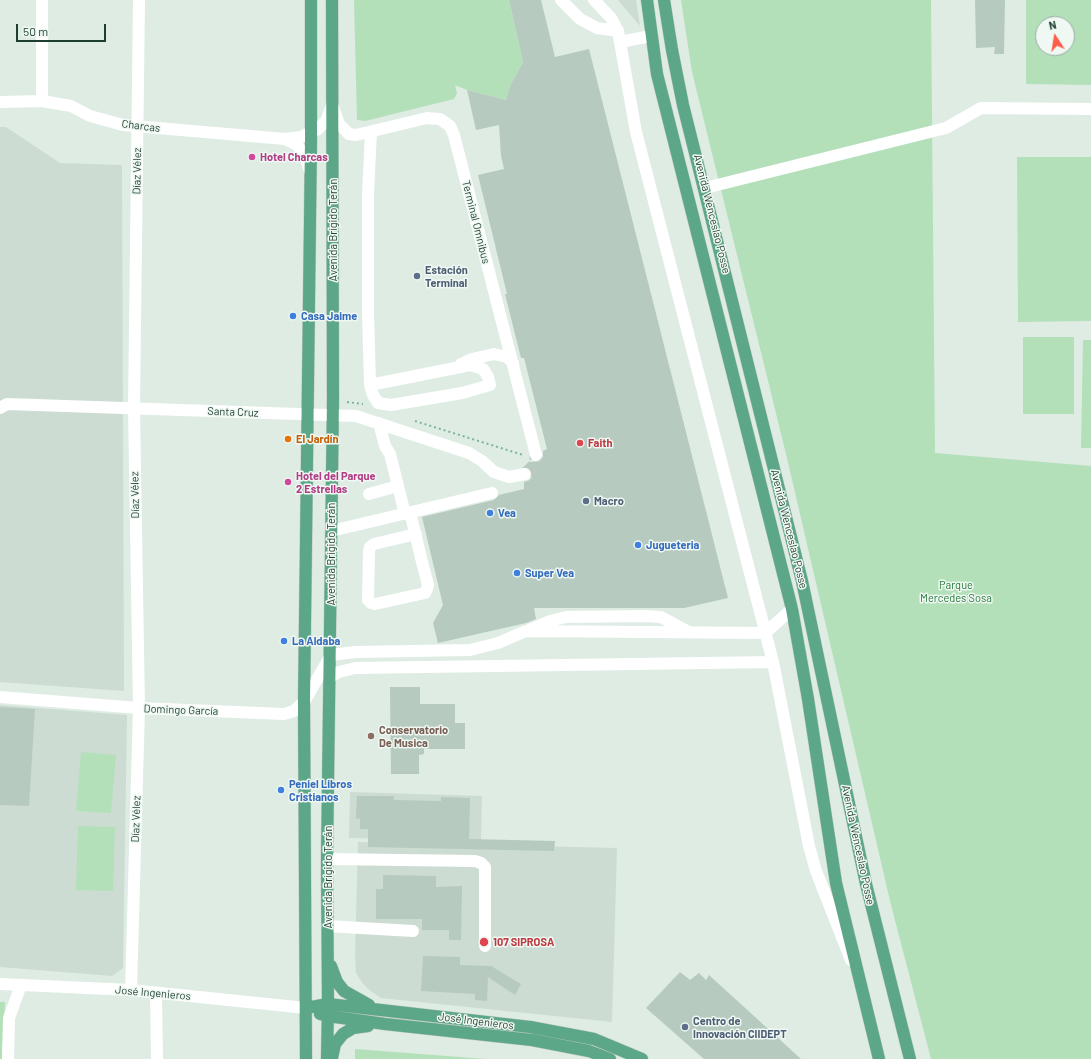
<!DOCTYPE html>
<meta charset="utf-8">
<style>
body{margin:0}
#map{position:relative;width:1091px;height:1059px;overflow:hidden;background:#deece4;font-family:Barlow,sans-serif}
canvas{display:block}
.north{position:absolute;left:1035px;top:16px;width:40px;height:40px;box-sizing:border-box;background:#eff8f2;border:1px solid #9baea4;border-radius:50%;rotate:348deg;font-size:11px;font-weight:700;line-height:16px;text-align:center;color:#1e3e30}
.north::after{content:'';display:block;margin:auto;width:14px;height:18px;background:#ff5b49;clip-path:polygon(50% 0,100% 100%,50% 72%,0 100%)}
.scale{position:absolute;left:16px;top:24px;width:90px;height:18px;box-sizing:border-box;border:2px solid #1e3e30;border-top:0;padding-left:5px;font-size:12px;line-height:14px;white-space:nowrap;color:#1e3e30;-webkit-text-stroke:3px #eff8f2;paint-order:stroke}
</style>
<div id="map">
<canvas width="1091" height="1059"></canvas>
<div class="north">N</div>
<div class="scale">50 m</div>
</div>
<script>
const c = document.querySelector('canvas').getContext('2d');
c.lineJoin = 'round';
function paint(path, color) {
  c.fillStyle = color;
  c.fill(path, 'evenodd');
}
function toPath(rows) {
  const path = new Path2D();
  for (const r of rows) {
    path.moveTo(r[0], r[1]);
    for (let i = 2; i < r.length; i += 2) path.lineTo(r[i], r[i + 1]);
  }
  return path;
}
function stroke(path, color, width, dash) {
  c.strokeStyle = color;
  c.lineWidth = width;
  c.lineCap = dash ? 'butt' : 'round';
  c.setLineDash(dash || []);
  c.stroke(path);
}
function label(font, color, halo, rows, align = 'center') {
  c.font = font + ' Barlow,sans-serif';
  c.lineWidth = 3;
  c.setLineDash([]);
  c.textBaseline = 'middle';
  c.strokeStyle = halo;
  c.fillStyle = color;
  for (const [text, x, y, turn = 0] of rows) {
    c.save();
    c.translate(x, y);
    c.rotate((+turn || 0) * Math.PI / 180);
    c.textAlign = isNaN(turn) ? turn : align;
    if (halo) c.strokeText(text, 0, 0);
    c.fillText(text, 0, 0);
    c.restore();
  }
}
paint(toPath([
 [618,0,636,0,640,26],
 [0,127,6,127,60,163,122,165,124,691,0,682],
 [0,705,127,715,123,968,112,976,0,967],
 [350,792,482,796,481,840,349,838],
 [358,842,617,848,612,1022,381,998,372,992,363,984,356,973,355,956]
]), '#ccdcd3');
paint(toPath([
 [354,0,509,0,523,62,510,86,506,100,467,90,455,85,457,93,454,99,365,121,357,120],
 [681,0,931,0,935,453,1091,466,1091,1059,931,1059,891,905,786,454,692,72],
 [1026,0,1091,0,1091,85,1026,84],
 [1043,24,1067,24,1067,48,1043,48],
 [1017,157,1091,157,1091,321,1018,322],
 [1023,337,1074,337,1074,414,1023,414],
 [1083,340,1091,340,1091,448,1081,448],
 [81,752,116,755,111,813,76,811],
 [78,826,115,827,113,891,76,890],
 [0,1002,5,1002,2,1059,0,1059],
 [355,1049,486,1059,355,1059]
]), '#b4e0b9');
paint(toPath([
 [509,0,541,0,555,57,589,49,728,598,684,608,534,608,536,619,526,623,438,643,433,623,443,605,422,517,494,500,499,495,524,489,524,482,530,480,532,476,531,469,528,467,530,462,541,461,543,457,543,451,547,449,524,358,521,358,505,294,507,294,478,175,504,169,501,156,499,125,476,130,467,90,506,100,510,86,523,62],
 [975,0,1005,0,1004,54,994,54,995,47,976,48],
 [390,687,420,687,420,704,455,704,455,723,465,723,465,749,424,749,424,754,419,755,419,774,391,774],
 [0,707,35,709,29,806,0,805],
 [357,796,394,796,394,800,441,801,441,797,470,798,469,839,555,841,554,851,368,847,368,829,360,829,360,818,356,819],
 [383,875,436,876,436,887,462,886,461,940,449,940,449,930,422,930,422,919,376,919,376,889,383,889],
 [423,956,460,957,460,965,491,966,521,984,515,995,488,977,487,1001,475,1000,475,994,421,991],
 [680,972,690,980,699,973,706,980,709,975,801,1059,704,1059,646,1008]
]), '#b6cabf');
stroke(toPath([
 [525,474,535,464,536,455]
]), '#b8c9c0', 12, [12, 6]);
const major = toPath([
 [647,0,657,74,792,609,808,699,836,883,879,1059],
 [664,0,672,50,683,105,802,581,866,884,910,1059],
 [331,966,337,982,344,991,369,1005],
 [306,1008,328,1004,530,1027,594,1039,642,1059],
 [320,1014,328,1016,385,1024,532,1040,589,1051,610,1059],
 [332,1058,335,1044,343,1034,353,1028,368,1026],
 [306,1059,304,702,311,140,311,0],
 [327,1059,328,1004,327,859,333,399,332,0]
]);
stroke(major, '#c0c9c5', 13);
stroke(toPath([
 [347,402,363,404],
 [415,421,523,455]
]), '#7bb499', 2, [2, 3]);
stroke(toPath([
 [42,0,42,101],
 [561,0,580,19,597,28,618,31],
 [594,0,611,18,618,31,636,132,773,662,809,846,816,871,851,960],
 [620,42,651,36],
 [0,102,42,101,71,106,90,116,123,125,285,139,301,137,318,129,326,121,332,105],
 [333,107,339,124,349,134,356,135,427,118,440,119,450,126,454,135,536,455],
 [285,139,297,145,304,154,310,171],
 [705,188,946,128,981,108,1091,109],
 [461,364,472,359,494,354,507,357,513,363],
 [370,385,470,365,483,369,488,377,490,385,462,393,391,405,378,403,373,395,370,385,368,313,368,194,371,132],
 [0,408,7,404,356,416,469,453,482,461,494,472,509,477,525,474],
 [379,423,385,446,390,454,405,514],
 [369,494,398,486],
 [410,512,422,562,428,585,427,589,425,593,375,604,371,603,368,600,369,551,370,547,374,544,416,534],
 [331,531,492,493],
 [529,630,550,621,566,617,644,616,661,617,687,631],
 [330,677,339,672,355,668,773,662],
 [0,697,139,708,284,714,294,711,304,702,331,655,355,652,470,650,498,643,526,631,765,633,792,609],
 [327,859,475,861,481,863,485,867,485,946],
 [327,926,413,931],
 [0,984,131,990,306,1008],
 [131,990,139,708,134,408,139,0],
 [156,993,157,1059],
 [8,1059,9,1018,21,985]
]), '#fff', 12);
stroke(major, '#5da789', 12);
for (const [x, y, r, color] of [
 [252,157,4,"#d1479c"],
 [417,276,4,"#5c6f8a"],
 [293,316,4,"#3f7fe0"],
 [288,439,4,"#e8710a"],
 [580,443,4,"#e0444e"],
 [288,482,4,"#d1479c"],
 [586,501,4,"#5c6f8a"],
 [490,513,4,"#3f7fe0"],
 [638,545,4,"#3f7fe0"],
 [517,573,4,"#3f7fe0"],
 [284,641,4,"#3f7fe0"],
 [371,736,4,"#8d6e63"],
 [281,790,4,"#3f7fe0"],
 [484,942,5,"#e0444e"],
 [685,1027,4,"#5c6f8a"]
]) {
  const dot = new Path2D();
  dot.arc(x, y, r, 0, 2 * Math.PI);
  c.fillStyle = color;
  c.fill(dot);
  stroke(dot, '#eff8f2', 1.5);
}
label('11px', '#1e3e30', '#eff8f2', [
 ["Charcas",141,126,7],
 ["Díaz Vélez",137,171,-89],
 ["Avenida Wenceslao Posse",712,214,76],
 ["Terminal Omnibus",476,222,76],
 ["Avenida Brígido Terán",333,230,-90],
 ["Santa Cruz",233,412,2],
 ["Díaz Vélez",135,495,-91],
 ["Avenida Wenceslao Posse",789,529,76],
 ["Avenida Brígido Terán",331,554,-90],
 ["Domingo García",181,710,2],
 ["Díaz Vélez",136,819,-88],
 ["Avenida Wenceslao Posse",858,845,78],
 ["Avenida Brígido Terán",328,877,-90],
 ["José Ingenieros",153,993,5],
 ["José Ingenieros",476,1021,7]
]);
label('bold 11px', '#b23c85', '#eff8f2', [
 ["Hotel Charcas",260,157],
 ["Hotel del Parque",296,476],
 ["2 Estrellas",296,489]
], 'left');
label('bold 11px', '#4e5e75', '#eff8f2', [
 ["Estación",425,270],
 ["Terminal",425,283],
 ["Macro",594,501],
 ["Centro de",693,1021],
 ["Innovación CIIDEPT",693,1034]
], 'left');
label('bold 11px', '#366cbe', '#eff8f2', [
 ["Casa Jaime",301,316],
 ["Vea",498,513],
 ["Jugueteria",646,545],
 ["Super Vea",525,573],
 ["La Aldaba",292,641],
 ["Peniel Libros",289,784],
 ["Cristianos",289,797]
], 'left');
label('bold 11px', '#c56008', '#eff8f2', [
 ["El Jardín",296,439]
], 'left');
label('bold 11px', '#be3a42', '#eff8f2', [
 ["Faith",588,443],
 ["107 SIPROSA",493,942]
], 'left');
label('11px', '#237937', '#eff8f2', [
 ["Parque",956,585],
 ["Mercedes Sosa",956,598]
]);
label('bold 11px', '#785e54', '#eff8f2', [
 ["Conservatorio",379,730],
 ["De Musica",379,743]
], 'left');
</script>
